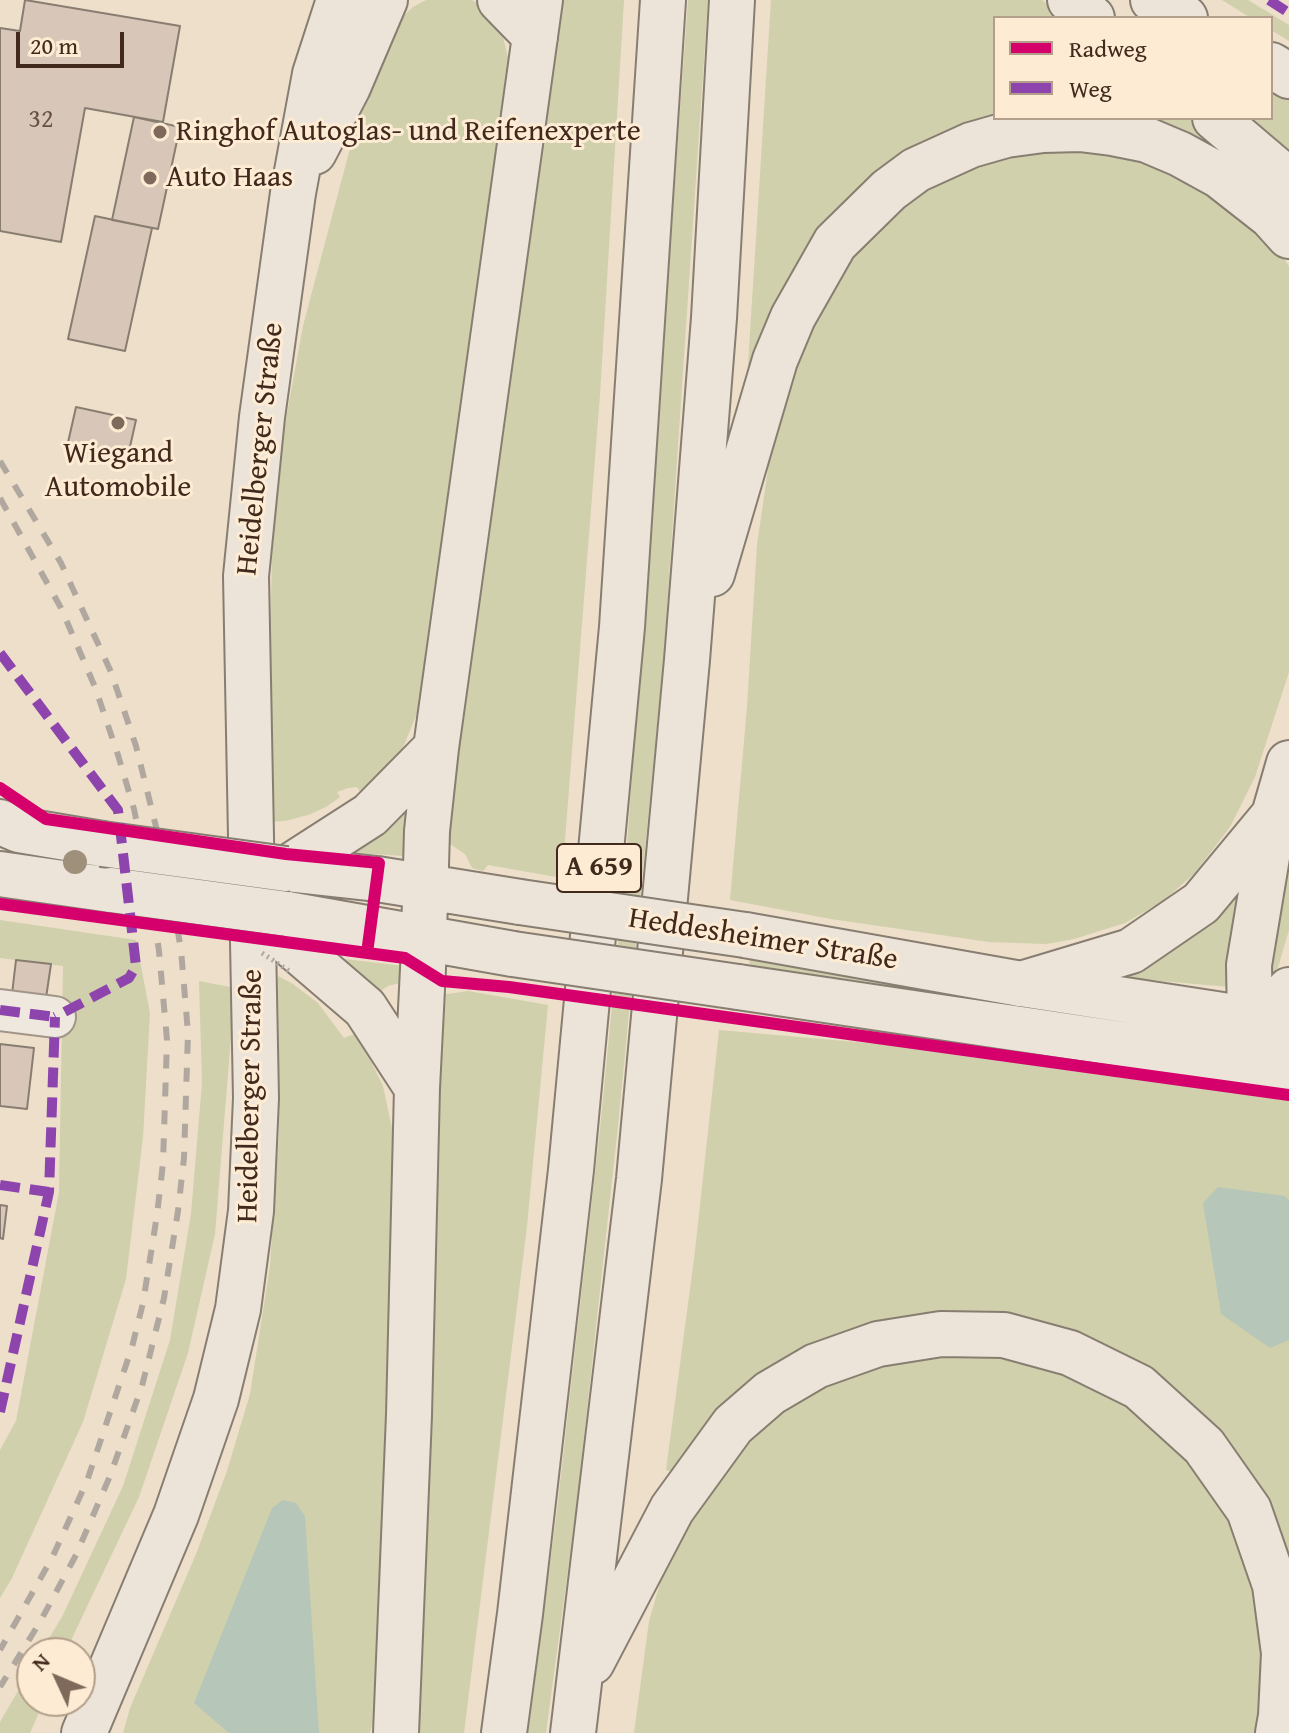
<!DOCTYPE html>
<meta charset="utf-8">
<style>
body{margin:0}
#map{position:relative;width:1289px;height:1733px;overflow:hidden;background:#eddfca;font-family:"Gentium Book Plus",serif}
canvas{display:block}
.legend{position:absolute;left:993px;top:16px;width:280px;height:104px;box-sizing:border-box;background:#fdecd3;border:2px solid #b29e8a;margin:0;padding:10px 14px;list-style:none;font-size:24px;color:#42291d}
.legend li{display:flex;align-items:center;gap:16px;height:40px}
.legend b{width:40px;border:2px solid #b29e8a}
.north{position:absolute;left:16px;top:1637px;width:80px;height:80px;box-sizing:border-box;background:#fdecd3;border:2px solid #b29e8a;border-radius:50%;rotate:314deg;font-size:22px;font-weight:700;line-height:32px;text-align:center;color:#42291d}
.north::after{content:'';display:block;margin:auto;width:28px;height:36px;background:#7e695a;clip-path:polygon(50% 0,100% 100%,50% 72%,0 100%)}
.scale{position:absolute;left:16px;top:32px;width:108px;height:36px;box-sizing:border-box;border:4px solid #42291d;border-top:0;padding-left:10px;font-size:24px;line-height:28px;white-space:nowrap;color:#42291d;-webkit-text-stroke:6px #fdecd3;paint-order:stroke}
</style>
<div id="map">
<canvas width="1289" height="1733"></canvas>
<ul class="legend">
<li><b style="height:10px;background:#d6006c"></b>Radweg</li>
<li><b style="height:10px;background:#8e44ad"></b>Weg</li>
</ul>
<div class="north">N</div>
<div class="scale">20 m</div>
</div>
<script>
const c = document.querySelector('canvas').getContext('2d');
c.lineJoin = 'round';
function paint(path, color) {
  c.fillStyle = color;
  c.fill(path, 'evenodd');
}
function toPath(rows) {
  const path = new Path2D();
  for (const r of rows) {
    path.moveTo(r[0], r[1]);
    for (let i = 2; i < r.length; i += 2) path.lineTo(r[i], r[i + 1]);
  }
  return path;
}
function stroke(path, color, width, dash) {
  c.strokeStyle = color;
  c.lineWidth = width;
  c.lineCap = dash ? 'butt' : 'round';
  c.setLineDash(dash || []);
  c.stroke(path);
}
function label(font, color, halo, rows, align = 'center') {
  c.font = font + ' "Gentium Book Plus",serif';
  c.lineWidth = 6;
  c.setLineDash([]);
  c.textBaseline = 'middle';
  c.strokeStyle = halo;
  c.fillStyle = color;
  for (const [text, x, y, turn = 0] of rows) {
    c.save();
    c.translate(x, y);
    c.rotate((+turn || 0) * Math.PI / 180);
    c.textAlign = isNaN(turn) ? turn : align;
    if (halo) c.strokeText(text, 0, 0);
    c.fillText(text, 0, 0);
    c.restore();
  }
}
paint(toPath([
 [426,0,472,0,479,4,494,20,503,37,509,62,509,93,427,672,418,711,399,757,364,798,357,787,348,788,337,792,340,797,326,807,308,815,285,821,265,822,273,523,285,424,303,326,353,137,381,52,396,23,413,7],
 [557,0,624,0,600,395,562,878,488,865,483,871,472,868,465,854,444,840],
 [688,0,708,0,664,654,618,1126,576,1510,546,1733,528,1733,557,1510,600,1129,625,872],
 [771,0,1042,0,1064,18,995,18,995,118,944,138,747,380],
 [1222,0,1248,0,1289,25,1289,41,1271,30,1271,18,1251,18],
 [1271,85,1289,97,1289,151,1252,118,1271,118],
 [1130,118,1188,118,1241,162],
 [1057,148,1114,151,1170,167,1227,199,1274,244,1289,266,1289,672,1255,777,1230,827,1194,874,1163,901,1125,923,1074,939,1046,944,989,942,831,919,730,900,747,707,757,545,769,462,786,384,802,340,850,258,884,222,919,192,1006,154],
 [404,806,410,807,404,856,357,853,354,849],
 [1289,827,1289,930,1271,991,1268,950],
 [1244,887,1230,987,1116,977],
 [0,920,136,940,150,1013,143,1137,126,1279,83,1422,12,1578,0,1598,0,1450,16,1421,59,1192,63,966,0,958],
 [750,958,1200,1032,749,968],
 [344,959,404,966,404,982,388,986,375,995,342,963],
 [278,976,293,984,318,1003,344,1038,357,1033,383,1086,395,1142,397,1218,379,1685,374,1718,370,1733,123,1733,130,1708,196,1554,227,1471,250,1394,270,1266,279,1133],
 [199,981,235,988,215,1234,188,1353,139,1497,65,1653,40,1653,62,1617,123,1486,170,1340,191,1214,202,1083],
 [468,991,548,1005,527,1226,464,1733,413,1733,441,995],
 [719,1030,948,1050,1289,1101,1289,1568,1188,1402,911,1320,672,1472,666,1470,695,1251],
 [931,1353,1020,1356,1117,1396,1171,1433,1238,1522,1267,1617,1261,1733,634,1733,649,1621,671,1546,757,1427,805,1393,864,1367],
 [32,1667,32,1701,44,1701,30,1733,0,1733,0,1722]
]), '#d0d0ac');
paint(toPath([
 [1218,1187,1285,1196,1289,1200,1289,1340,1270,1348,1221,1314,1203,1203],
 [283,1500,296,1503,305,1516,319,1733,229,1733,194,1703,272,1508]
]), '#b6c7b9');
const building = toPath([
 [25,0,180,26,163,122,85,108,61,242,0,231,0,28,20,31,25,0],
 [134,117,180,127,158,229,112,220,134,117],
 [95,216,152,228,125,351,68,339,95,216],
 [76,407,136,420,127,460,67,447,76,407],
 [16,960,51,964,46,998,12,994,16,960],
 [0,1044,34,1048,27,1109,0,1106,0,1044],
 [0,1205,7,1206,3,1239,0,1238,0,1205]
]);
paint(building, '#d8c6b8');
stroke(building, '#887d71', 2);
const minor = toPath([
 [0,1010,55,1017]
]);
const major = toPath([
 [314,152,348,87,385,0],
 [0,822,19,830,102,844],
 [286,869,377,879,520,902],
 [286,869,370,815,436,748],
 [0,874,111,890],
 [287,914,513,954],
 [745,935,1021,984,1287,1025],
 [288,942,365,1008,417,1088],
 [738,987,1289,1069],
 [84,1733,176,1515,216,1399,238,1309,251,1211,256,1098,246,576,262,417,293,193,315,74,339,0],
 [396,1733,409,1415,417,1088,423,969,427,831,436,748,535,36,500,0]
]);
const highway = toPath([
 [1070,0,1092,18],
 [1153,0,1185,18],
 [535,36,540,0],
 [1271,65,1289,76],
 [1215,118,1289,181],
 [712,574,775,360,793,317,835,243,889,190,916,170,971,145,1006,135,1043,130,1080,129,1112,133,1147,140,1180,154,1220,176,1271,216,1289,236],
 [1021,984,1131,951,1201,903,1274,815],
 [1256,1065,1250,1020,1249,965,1274,815,1289,763],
 [1256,1065,1277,1023,1289,990],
 [592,1662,672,1509,733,1425,770,1393,816,1366,878,1344,941,1334,1004,1335,1070,1353,1139,1387,1204,1446,1249,1510,1275,1585,1284,1653,1281,1716,1278,1733],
 [504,1733,520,1614,571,1170,622,627,663,0],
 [573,1733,639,1179,687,660,714,318,732,0]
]);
stroke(minor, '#a19588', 44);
stroke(major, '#887d71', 48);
stroke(highway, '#887d71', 48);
stroke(minor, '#efe8de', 40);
stroke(major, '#ece4d8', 44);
stroke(highway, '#ece4d8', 44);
stroke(toPath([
 [0,461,61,563,111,672,136,746,169,879,181,950,188,1033,184,1158,178,1211,164,1298,142,1386,110,1476,76,1555,40,1622,0,1687],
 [0,498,61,608,95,687,118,755,134,809,149,882,159,951,167,1040,163,1163,157,1215,143,1303,132,1347,87,1481,52,1558,0,1650]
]), '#b0a89f', 6, [14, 14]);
const majorBridge = toPath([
 [102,844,286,869],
 [111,890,287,914],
 [520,902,745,935],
 [513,954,738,987]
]);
stroke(majorBridge, '#887d71', 48, []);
stroke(toPath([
 [262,953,289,971]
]), '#b0a89f', 5, [2, 4]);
stroke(majorBridge, '#ece4d8', 44);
stroke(toPath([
 [1269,0,1289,13],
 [0,653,118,810,136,966,129,978,55,1017],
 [0,1010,55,1017],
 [0,1185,49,1192],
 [0,1412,49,1192,55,1017]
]), '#8e44ad', 10, [20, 10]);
stroke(toPath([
 [0,788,46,819,286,854,379,863,367,953],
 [0,904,405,958,442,981,509,987,1289,1095]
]), '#d6006c', 12);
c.fillStyle = '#9f907b';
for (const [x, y] of [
 [75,862]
]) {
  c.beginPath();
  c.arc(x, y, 12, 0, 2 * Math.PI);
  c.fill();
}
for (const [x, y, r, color] of [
 [160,132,8,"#7e695a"],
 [150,178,8,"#7e695a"],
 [118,423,8,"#7e695a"]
]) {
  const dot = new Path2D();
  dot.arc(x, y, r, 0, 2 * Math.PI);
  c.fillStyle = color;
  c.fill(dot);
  stroke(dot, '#fdecd3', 3);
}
label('26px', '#685044', null, [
 ["32",41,120]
]);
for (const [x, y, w] of [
 [599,868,84]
]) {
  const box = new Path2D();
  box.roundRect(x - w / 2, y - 24, w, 48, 6);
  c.fillStyle = '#fdecd3';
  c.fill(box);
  stroke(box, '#42291d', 2);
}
label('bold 28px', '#42291d', null, [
 ["A 659",599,868]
]);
label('30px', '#42291d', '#fdecd3', [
 ["Ringhof Autoglas- und Reifenexperte",176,132],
 ["Auto Haas",166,178],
 ["Wiegand",118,454,"center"],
 ["Automobile",118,488,"center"]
], 'left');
label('30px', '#42291d', '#fdecd3', [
 ["Heidelberger Straße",261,449,-84],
 ["Heddesheimer Straße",763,940,9],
 ["Heidelberger Straße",251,1096,-89]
]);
</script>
